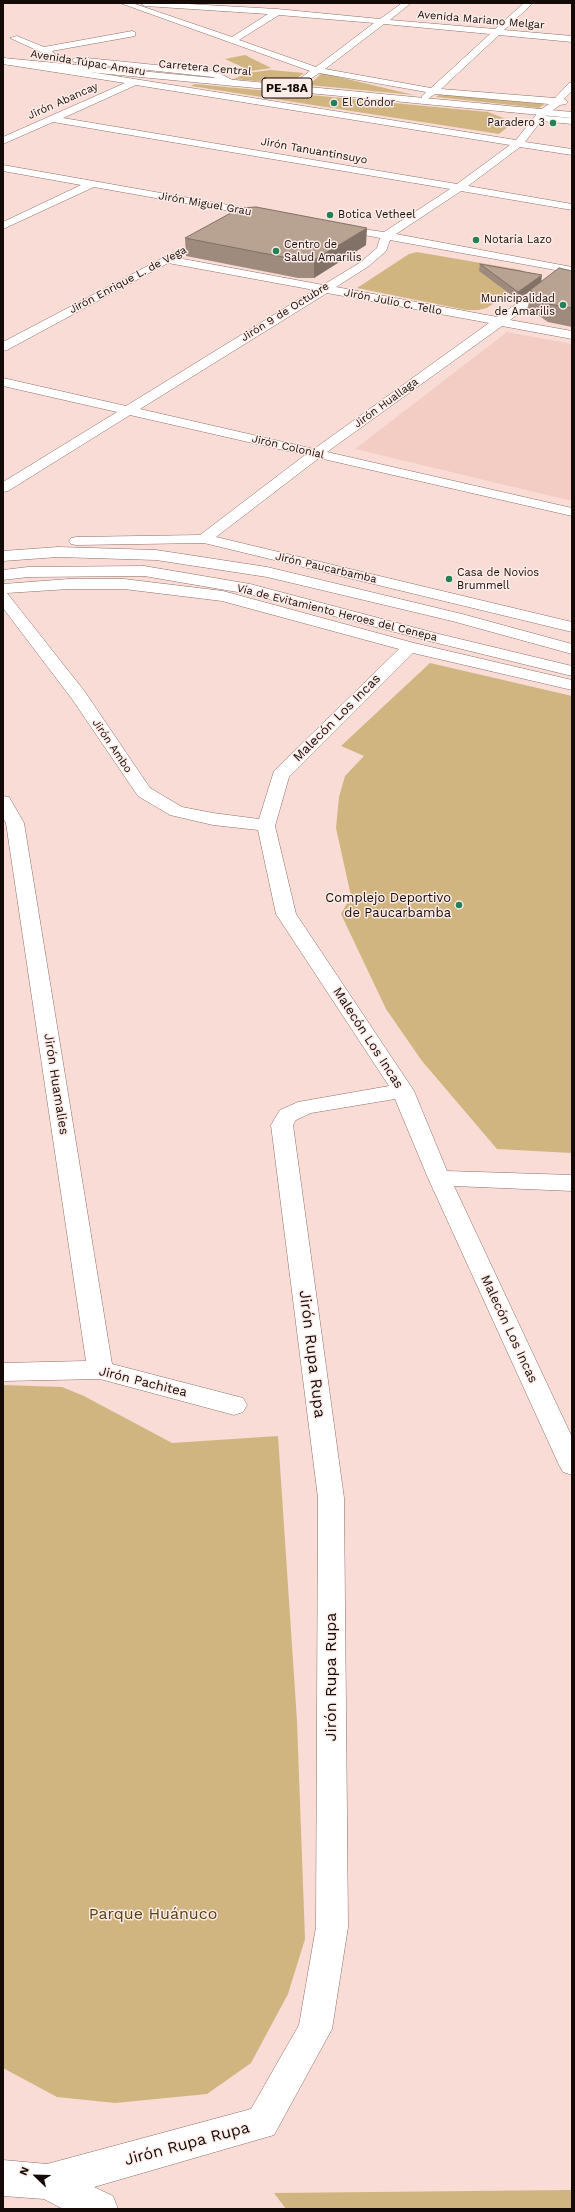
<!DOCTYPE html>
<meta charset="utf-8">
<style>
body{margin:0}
#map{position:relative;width:575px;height:2212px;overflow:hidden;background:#f9dcd5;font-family:"Work Sans",sans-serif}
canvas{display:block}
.frame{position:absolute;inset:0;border:4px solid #140b08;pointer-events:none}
.north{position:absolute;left:16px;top:2156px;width:40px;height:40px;-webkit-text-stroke:3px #feece8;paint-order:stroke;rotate:293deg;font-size:11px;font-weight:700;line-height:16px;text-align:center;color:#140b08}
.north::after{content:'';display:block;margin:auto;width:14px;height:18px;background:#140b08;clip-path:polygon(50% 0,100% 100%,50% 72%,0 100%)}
</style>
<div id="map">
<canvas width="575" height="2212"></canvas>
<div class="frame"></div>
<div class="north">N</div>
</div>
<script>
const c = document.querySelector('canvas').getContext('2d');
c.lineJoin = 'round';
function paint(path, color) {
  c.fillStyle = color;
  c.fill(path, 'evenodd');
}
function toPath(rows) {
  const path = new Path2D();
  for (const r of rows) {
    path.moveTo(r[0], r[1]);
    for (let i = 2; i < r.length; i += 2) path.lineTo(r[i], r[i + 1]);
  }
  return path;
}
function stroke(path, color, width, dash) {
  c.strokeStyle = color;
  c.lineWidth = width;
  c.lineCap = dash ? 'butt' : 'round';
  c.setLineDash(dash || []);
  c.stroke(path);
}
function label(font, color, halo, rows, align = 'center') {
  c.font = font + ' "Work Sans",sans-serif';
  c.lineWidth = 3;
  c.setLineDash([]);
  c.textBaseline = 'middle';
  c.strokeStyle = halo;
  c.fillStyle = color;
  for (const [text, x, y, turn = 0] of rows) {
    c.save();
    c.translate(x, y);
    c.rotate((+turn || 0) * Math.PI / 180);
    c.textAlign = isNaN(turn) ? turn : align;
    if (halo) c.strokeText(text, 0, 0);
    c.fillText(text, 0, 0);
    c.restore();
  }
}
paint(toPath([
 [507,332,572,344,572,501,355,449]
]), '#f3cdc4');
paint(toPath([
 [245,55,271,68,251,71,225,59],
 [270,70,304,73,289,84,234,79,248,73],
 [322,73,414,95,309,85],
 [195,84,488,112,514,122,499,134,191,86],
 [440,94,545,104,539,108,436,97],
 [417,252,521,270,527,273,528,278,487,308,478,310,466,310,357,288,409,254],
 [430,663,572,696,572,1153,497,1149,422,1061,386,1009,341,914,351,896,336,828,339,797,345,776,364,756,341,746],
 [3,1385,62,1387,84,1396,172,1443,278,1436,297,1721,305,1939,288,1994,251,2063,207,2094,115,2103,57,2097,3,2068],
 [572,2190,572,2209,286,2209,274,2193]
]), '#d0b581');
const lane = toPath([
 [132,31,135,32,135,36,52,51,58,58,54,61,45,54,10,38,17,36,44,47,132,31]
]);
const street = toPath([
 [120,3,132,3,232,37,268,14,145,6,141,4,170,3,277,9,380,19,402,3,411,3,390,20,495,29,524,3,533,3,504,30,572,36,572,42,499,35,441,89,555,98,569,83,572,82,572,91,564,99,568,102,566,104,560,105,545,116,572,118,572,124,541,121,525,142,572,149,572,155,520,147,468,186,572,204,572,210,461,191,396,234,572,267,572,273,390,240,386,251,369,266,336,287,497,317,553,279,557,281,559,283,557,285,510,320,572,331,572,339,502,326,327,452,572,508,572,516,319,458,216,537,572,622,572,632,204,543,76,545,71,544,69,541,71,538,76,537,200,535,305,455,130,415,8,491,3,492,3,482,117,412,3,386,3,378,126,406,314,290,168,263,7,350,3,351,3,342,180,249,186,252,178,258,323,285,361,262,377,248,380,238,333,229,331,227,333,225,384,232,450,189,53,122,3,144,3,137,125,83,3,64,3,58,516,140,540,110,549,104,435,94,426,100,421,97,426,92,319,73,292,92,289,91,289,87,310,71,120,3],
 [279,15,374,23,316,67,239,40,279,15],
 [384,24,490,34,431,88,325,69,384,24],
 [136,85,510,145,457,184,63,118,136,85],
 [327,293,489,323,314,449,140,409,327,293],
 [77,57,215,71,238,83,233,86,213,77,74,62,72,60,77,57],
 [3,165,268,212,273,215,268,218,94,187,3,229,3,222,81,185,3,171,3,165],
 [69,579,124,579,223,591,414,643,572,680,572,690,413,653,289,777,275,826,296,914,414,1091,447,1171,572,1175,572,1191,454,1186,572,1437,572,1475,563,1472,559,1465,428,1178,395,1099,311,1113,296,1120,293,1125,344,1498,348,1927,332,2029,274,2135,94,2187,113,2196,118,2209,63,2209,44,2199,3,2196,3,2160,47,2164,251,2109,299,2025,316,1927,318,1498,271,1125,280,1110,298,1102,389,1086,276,914,258,830,213,825,170,815,138,796,72,699,3,608,3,584,69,579],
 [69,589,124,589,222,601,399,649,274,771,259,819,213,813,182,807,150,788,85,692,7,593,69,589],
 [3,796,9,797,24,823,112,1364,243,1398,247,1405,243,1412,234,1415,100,1379,3,1381,3,1363,86,1361,6,823,3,818,3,796]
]);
const primary = toPath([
 [58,547,156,550,267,567,462,614,572,644,572,654,452,621,267,577,156,560,58,557,3,561,3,551,58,547],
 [144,566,250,584,439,634,572,666,572,676,429,641,249,594,144,576,28,577,3,580,3,570,28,567,144,566]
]);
const highway = toPath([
 [3,58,572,112,572,118,3,64,3,58]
]);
stroke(lane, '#8a706a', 1);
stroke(street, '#8a706a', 1);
stroke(primary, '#8a706a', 1);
stroke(highway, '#8a706a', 1);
paint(lane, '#fff');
paint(street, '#fff');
paint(primary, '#fff');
paint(highway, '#fff');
paint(toPath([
 [185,238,366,245,314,278,298,278,186,256],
 [480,264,541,281,572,271,572,327,548,322,528,308,530,291,518,300,479,271]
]), '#9e8b7e');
paint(toPath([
 [367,228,366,245,314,278,314,260],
 [542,275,541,283,530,290,530,291,518,300,518,292]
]), '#817166');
const building = toPath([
 [256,207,367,228,314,260,298,260,185,238,240,208,256,207],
 [480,264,542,275,518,292,480,264],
 [559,268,572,271,572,308,549,304,530,290,559,268]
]);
paint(building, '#b8a292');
stroke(building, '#817166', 1);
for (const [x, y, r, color] of [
 [334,103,4,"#248157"],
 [553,123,4,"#248157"],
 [330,215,4,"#248157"],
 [476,240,4,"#248157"],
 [276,251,4,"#248157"],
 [563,305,4,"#248157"],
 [449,579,4,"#248157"],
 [459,905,4,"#248157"]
]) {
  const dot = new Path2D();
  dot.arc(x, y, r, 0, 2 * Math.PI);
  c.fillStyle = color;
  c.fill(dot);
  stroke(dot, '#feece8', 1.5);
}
label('11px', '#140b08', '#feece8', [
 ["Avenida Mariano Melgar",481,20,5],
 ["Avenida Túpac Amaru",88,63,9],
 ["Carretera Central",205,68,5],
 ["Jirón Abancay",63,101,-24],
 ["Jirón Tanuantinsuyo",314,151,10],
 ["Jirón Miguel Grau",205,204,10],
 ["Jirón Enrique L. de Vega",128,280,-28],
 ["Jirón Julio C. Tello",393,302,11],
 ["Jirón 9 de Octubre",285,312,-32],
 ["Jirón Huallaga",386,403,-36],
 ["Jirón Colonial",288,447,13],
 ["Jirón Paucarbamba",326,568,13],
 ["Vía de Evitamiento Heroes del Cenepa",337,613,14],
 ["Jirón Ambo",112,746,56]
]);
label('11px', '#140b08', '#feece8', [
 ["El Cóndor",342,103],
 ["Paradero 3",545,123,"right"],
 ["Botica Vetheel",338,215],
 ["Notaría Lazo",484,240],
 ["Centro de",284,245],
 ["Salud Amarilis",284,258],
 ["Municipalidad",555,299,"right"],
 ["de Amarilis",555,312,"right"],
 ["Casa de Novios",457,573],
 ["Brummell",457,586]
], 'left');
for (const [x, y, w] of [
 [287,88,50]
]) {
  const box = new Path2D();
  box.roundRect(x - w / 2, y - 10, w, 20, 3);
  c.fillStyle = '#feece8';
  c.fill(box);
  stroke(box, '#140b08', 1);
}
label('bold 12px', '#140b08', null, [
 ["PE-18A",287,88]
]);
label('13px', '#140b08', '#feece8', [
 ["Malecón Los Incas",337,718,-45],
 ["Malecón Los Incas",368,1038,57],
 ["Jirón Huamalies",56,1084,81],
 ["Malecón Los Incas",509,1329,65],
 ["Jirón Pachitea",143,1382,14]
]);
label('13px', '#140b08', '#feece8', [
 ["Complejo Deportivo",451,898],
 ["de Paucarbamba",451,913]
], 'right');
label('16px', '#140b08', '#feece8', [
 ["Jirón Rupa Rupa",312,1354,83],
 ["Jirón Rupa Rupa",331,1677,-90],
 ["Jirón Rupa Rupa",187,2144,-15]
]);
label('16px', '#554012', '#feece8', [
 ["Parque Huánuco",153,1914]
]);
</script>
